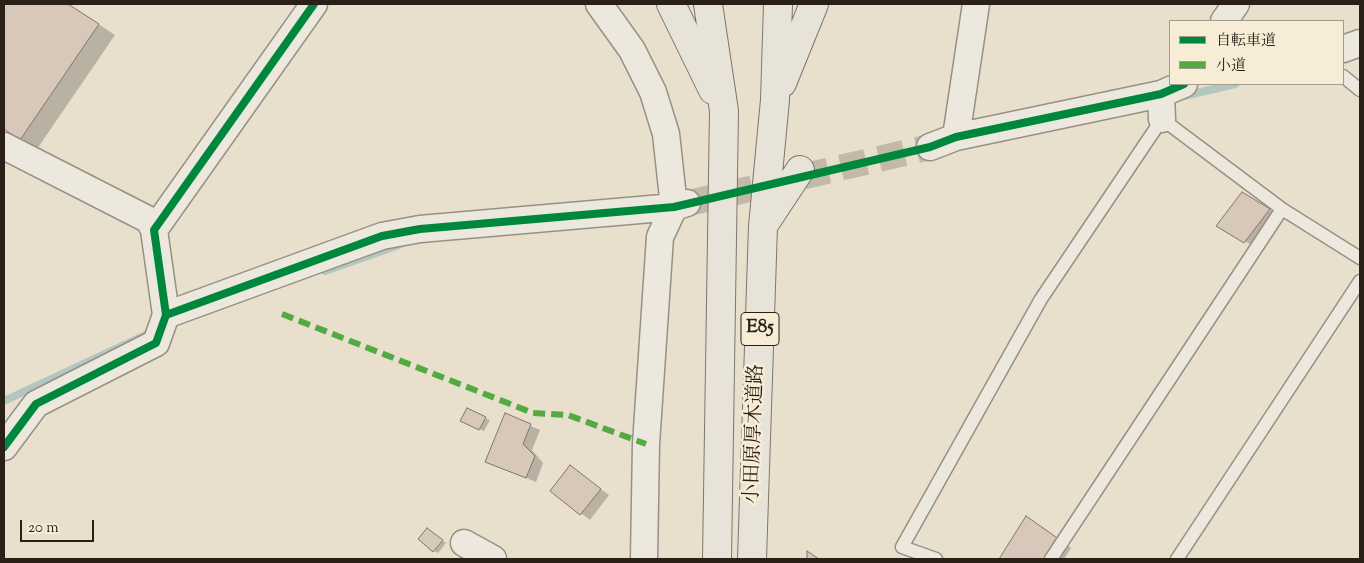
<!DOCTYPE html>
<meta charset="utf-8">
<style>
body{margin:0}
#map{position:relative;width:1364px;height:563px;overflow:hidden;background:#e8dfcc;font-family:"Sorts Mill Goudy","Noto Serif JP",serif}
canvas{display:block}
.frame{position:absolute;inset:0;border:5px solid #2b2018;pointer-events:none}
.legend{position:absolute;left:1169px;top:20px;width:175px;height:65px;box-sizing:border-box;background:#f7edd7;border:1px solid #a59b8b;margin:0;padding:6px 9px;list-style:none;font-size:15px;color:#2b2018}
.legend li{display:flex;align-items:center;gap:10px;height:25px}
.legend b{width:25px;border:1px solid #a59b8b}
.scale{position:absolute;left:20px;top:520px;width:74px;height:22px;box-sizing:border-box;border:2px solid #2b2018;border-top:0;padding-left:6px;font-size:15px;line-height:18px;white-space:nowrap;color:#2b2018;-webkit-text-stroke:4px #f7edd7;paint-order:stroke}
</style>
<div id="map">
<canvas width="1364" height="563"></canvas>
<div class="frame"></div>
<ul class="legend">
<li><b style="height:6px;background:#00873e"></b>自転車道</li>
<li><b style="height:6px;background:#54aa42"></b>小道</li>
</ul>
<div class="scale">20 m</div>
</div>
<script>
const c = document.querySelector('canvas').getContext('2d');
c.lineJoin = 'round';
function paint(path, color) {
  c.fillStyle = color;
  c.fill(path, 'evenodd');
}
function toPath(rows) {
  const path = new Path2D();
  for (const r of rows) {
    path.moveTo(r[0], r[1]);
    for (let i = 2; i < r.length; i += 2) path.lineTo(r[i], r[i + 1]);
  }
  return path;
}
function stroke(path, color, width, dash) {
  c.strokeStyle = color;
  c.lineWidth = width;
  c.lineCap = dash ? 'butt' : 'round';
  c.setLineDash(dash || []);
  c.stroke(path);
}
function label(font, color, halo, rows, align = 'center') {
  c.font = font + ' "Sorts Mill Goudy","Noto Serif JP",serif';
  c.lineWidth = 5;
  c.setLineDash([]);
  c.textBaseline = 'middle';
  c.strokeStyle = halo;
  c.fillStyle = color;
  for (const [text, x, y, turn = 0] of rows) {
    c.save();
    c.translate(x, y);
    c.rotate((+turn || 0) * Math.PI / 180);
    c.textAlign = isNaN(turn) ? turn : align;
    if (halo) c.strokeText(text, 0, 0);
    c.fillText(text, 0, 0);
    c.restore();
  }
}
paint(toPath([
 [4,4,68,4,115,35,37,149,4,128],
 [1242,194,1279,216,1255,247,1218,225],
 [505,415,540,430,532,450,543,463,536,482,487,461],
 [485,418,490,420,484,431,466,423],
 [570,467,609,495,590,520,551,491],
 [1027,518,1071,548,1064,559,1001,559],
 [432,532,446,543,438,553,434,551]
]), '#0003');
stroke(toPath([
 [1184,96,1235,84],
 [325,271,399,245],
 [4,401,154,331]
]), '#b4c6c0', 8);
const building = toPath([
 [4,4,68,4,99,24,20,140,4,129,4,4],
 [1242,192,1270,209,1244,243,1216,226,1242,192],
 [467,408,486,417,479,430,460,421,467,408],
 [505,413,531,424,523,444,535,456,526,478,485,462,505,413],
 [570,465,601,489,580,515,550,491,570,465],
 [1026,516,1063,542,1051,559,999,559,1026,516],
 [427,528,443,540,433,552,418,539,427,528],
 [807,551,819,559,807,559,807,551]
]);
paint(building, '#d8c8ba');
stroke(building, '#7d766c', 1);
stroke(toPath([
 [689,203,930,147]
]), '#c2b9a8', 26, [26, 13]);
const lane = toPath([
 [1343,76,1360,90],
 [936,559,902,547,1041,299,1162,119,1282,209,1360,258],
 [1051,559,1282,209],
 [1177,559,1360,281]
]);
const street = toPath([
 [599,4,632,50,653,92,666,134,674,207,660,237,646,444,644,559],
 [1224,21,1236,4],
 [1343,49,1360,43],
 [1161,94,1162,119],
 [956,137,976,4],
 [4,146,149,220,154,230],
 [930,147,956,137,1161,94,1184,84],
 [166,315,382,236,420,229,674,207,687,203],
 [4,447,36,404,156,343,166,315,154,230,314,4],
 [464,543,493,559]
]);
const highway = toPath([
 [671,4,713,90],
 [708,4,724,111,717,559],
 [782,83,814,4],
 [765,223,800,170],
 [752,559,763,226,775,100,778,4]
]);
stroke(lane, '#979085', 15);
stroke(street, '#979085', 29);
stroke(highway, '#7d766c', 30);
stroke(lane, '#ece8de', 12);
stroke(street, '#ece8de', 26);
stroke(highway, '#e8e3d9', 28);
stroke(toPath([
 [282,314,533,413,568,415,646,444]
]), '#54aa42', 6, [12, 6]);
stroke(toPath([
 [166,315,382,236,420,229,674,207,930,147,956,137,1161,94,1184,84],
 [4,447,36,404,156,343,166,315,154,230,314,4]
]), '#00873e', 8);
for (const [x, y, w] of [
 [760,329,38]
]) {
  const box = new Path2D();
  box.roundRect(x - w / 2, y - 16.5, w, 33, 4);
  c.fillStyle = '#f7edd7';
  c.fill(box);
  stroke(box, '#2b2018', 1);
}
label('bold 19px', '#2b2018', null, [
 ["E85",760,329]
]);
label('20px', '#2b2018', '#f7edd7', [
 ["小田原厚木道路",756,434,-88]
]);
</script>
